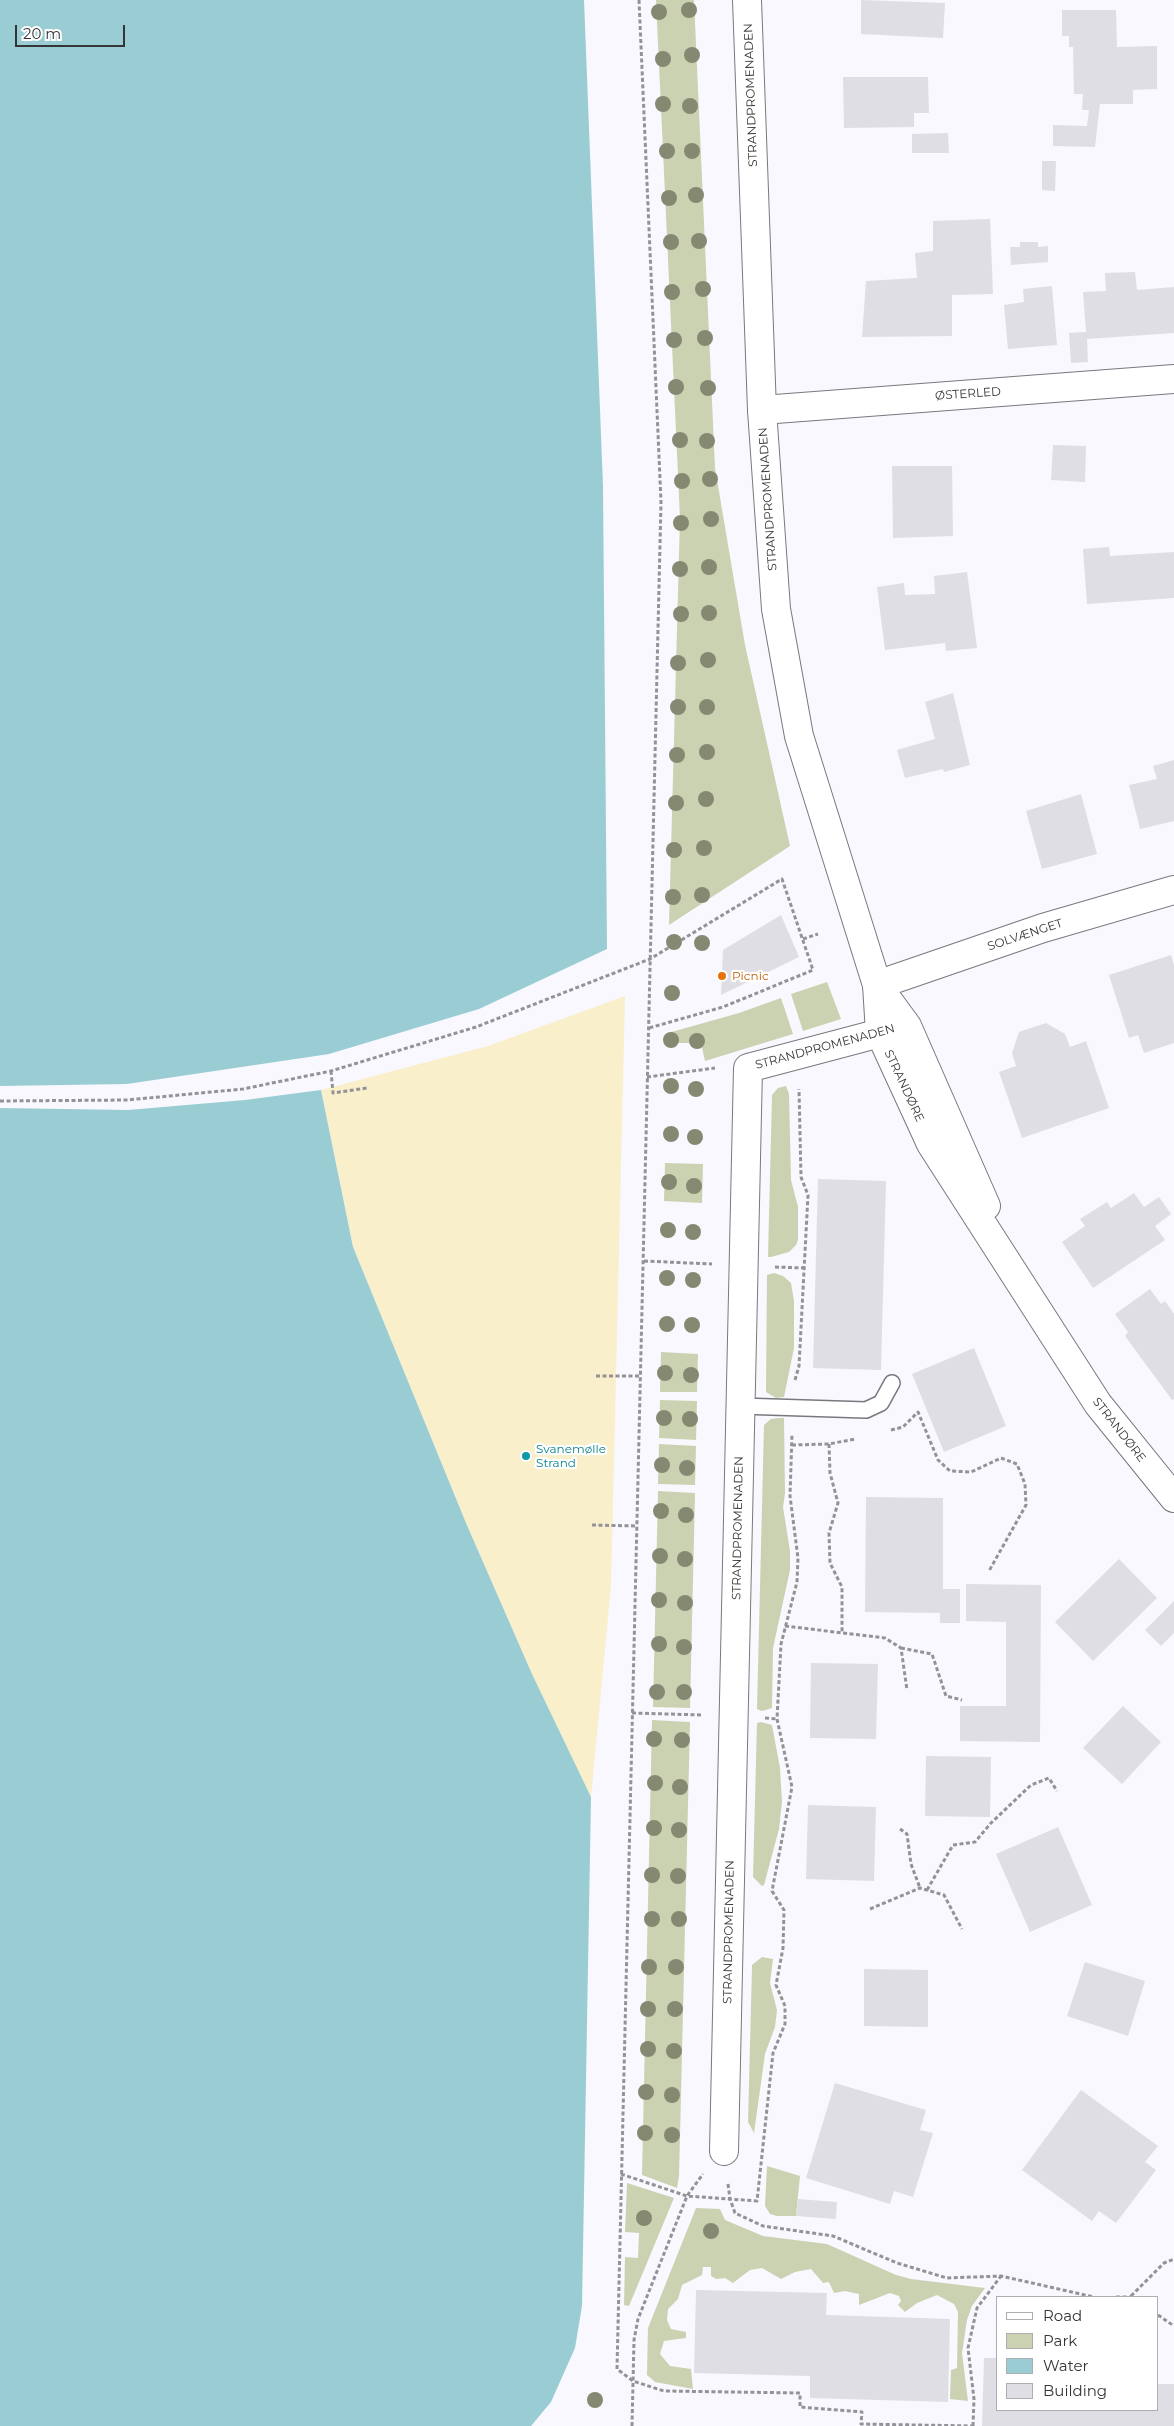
<!DOCTYPE html>
<meta charset="utf-8">
<style>
body{margin:0}
#map{position:relative;width:1174px;height:2426px;overflow:hidden;background:#f8f8fe;font-family:Montserrat,sans-serif}
canvas{display:block}
.legend{position:absolute;left:996px;top:2296px;width:162px;height:115px;box-sizing:border-box;background:#fff;border:1px solid #aeaeaf;margin:0;padding:6px 9px;list-style:none;font-size:15px;color:#353537}
.legend li{display:flex;align-items:center;gap:10px;height:25px}
.legend b{width:25px;border:1px solid #aeaeaf}
.scale{position:absolute;left:15px;top:25px;width:110px;height:22px;box-sizing:border-box;border:2px solid #353537;border-top:0;padding-left:6px;font-size:15px;line-height:18px;white-space:nowrap;color:#353537;-webkit-text-stroke:4px #fff;paint-order:stroke}
</style>
<div id="map">
<canvas width="1174" height="2426"></canvas>
<ul class="legend">
<li><b style="height:6px;background:#fff"></b>Road</li>
<li><b style="height:14px;background:#cbd2b1"></b>Park</li>
<li><b style="height:14px;background:#9acdd3"></b>Water</li>
<li><b style="height:14px;background:#dedee4"></b>Building</li>
</ul>
<div class="scale">20 m</div>
</div>
<script>
const c = document.querySelector('canvas').getContext('2d');
c.lineJoin = 'round';
function paint(path, color) {
  c.fillStyle = color;
  c.fill(path, 'evenodd');
}
function toPath(rows) {
  const path = new Path2D();
  for (const r of rows) {
    path.moveTo(r[0], r[1]);
    for (let i = 2; i < r.length; i += 2) path.lineTo(r[i], r[i + 1]);
  }
  return path;
}
function stroke(path, color, width, dash) {
  c.strokeStyle = color;
  c.lineWidth = width;
  c.lineCap = dash ? 'butt' : 'round';
  c.setLineDash(dash || []);
  c.stroke(path);
}
function label(font, color, halo, rows, align = 'center') {
  c.font = font + ' Montserrat,sans-serif';
  c.lineWidth = 4.5;
  c.setLineDash([]);
  c.textBaseline = 'middle';
  c.strokeStyle = halo;
  c.fillStyle = color;
  for (const [text, x, y, turn = 0] of rows) {
    c.save();
    c.translate(x, y);
    c.rotate((+turn || 0) * Math.PI / 180);
    c.textAlign = isNaN(turn) ? turn : align;
    if (halo) c.strokeText(text, 0, 0);
    c.fillText(text, 0, 0);
    c.restore();
  }
}
paint(toPath([
 [656,0,694,0,715,468,745,645,790,846,669,925,680,518],
 [827,982,841,1019,803,1031,791,994],
 [781,998,793,1034,705,1061,701,1043,668,1043,668,1033,739,1013],
 [786,1086,789,1094,791,1180,798,1207,798,1240,796,1245,789,1252,771,1257,768,1257,772,1095,778,1088],
 [665,1163,703,1164,702,1203,664,1201],
 [774,1273,783,1276,791,1283,794,1301,794,1348,784,1397,776,1398,766,1392,767,1275],
 [661,1352,698,1354,697,1392,660,1392],
 [660,1400,697,1401,696,1440,659,1438],
 [779,1418,784,1418,785,1493,783,1507,790,1551,790,1570,773,1648,772,1708,762,1711,757,1709,764,1425,771,1419],
 [659,1444,696,1446,695,1485,658,1484],
 [658,1491,695,1493,690,1708,653,1707],
 [652,1720,690,1722,679,2176,677,2188,642,2175],
 [761,1722,772,1725,780,1768,782,1802,779,1829,764,1885,762,1886,753,1877,757,1723],
 [762,1957,773,1959,770,1983,777,2010,775,2027,765,2054,754,2133,748,2122,752,1968,752,1965],
 [767,2166,800,2176,796,2216,777,2216,770,2214,765,2206],
 [627,2183,674,2198,629,2306,624,2305,625,2257,638,2258,639,2233,625,2232],
 [696,2208,720,2209,725,2220,763,2236,827,2244,896,2275,911,2279,985,2288,972,2306,967,2320,962,2353,968,2401,950,2399,951,2370,957,2368,958,2312,954,2304,937,2295,917,2303,905,2312,898,2305,901,2301,899,2296,890,2293,859,2305,859,2294,845,2291,834,2293,829,2282,823,2283,811,2269,795,2272,781,2279,762,2268,750,2270,733,2283,725,2278,716,2279,711,2276,711,2267,703,2267,702,2275,682,2285,678,2299,668,2309,667,2320,671,2329,686,2332,686,2338,664,2341,660,2354,670,2366,691,2369,693,2389,655,2382,647,2375,648,2328]
]), '#cbd2b1');
paint(toPath([
 [625,996,611,1586,591,1797,532,1674,466,1523,353,1247,321,1090,488,1046]
]), '#f9efca');
paint(toPath([
 [0,0,584,0,603,486,607,949,479,1009,329,1054,127,1084,0,1086],
 [321,1090,353,1247,466,1523,532,1674,591,1797,582,2306,575,2348,551,2402,531,2426,0,2426,0,1108,128,1110,245,1100]
]), '#9acdd3');
paint(toPath([
 [861,0,945,3,943,38,861,34],
 [1062,10,1116,10,1117,47,1157,46,1157,89,1133,90,1133,104,1100,104,1095,147,1053,146,1053,125,1087,126,1089,110,1082,110,1083,94,1074,94,1073,47,1069,47,1069,36,1062,36],
 [843,77,928,77,929,113,914,113,914,127,844,128],
 [948,133,949,153,912,153,912,134],
 [1042,161,1056,161,1055,191,1042,190],
 [990,219,993,294,952,295,952,336,862,337,866,281,917,278,915,253,933,251,933,221],
 [1020,242,1038,242,1038,247,1048,246,1048,262,1011,265,1010,247,1020,247],
 [1135,272,1137,290,1174,287,1174,333,1087,339,1088,362,1071,363,1069,333,1086,332,1083,292,1106,291,1105,273],
 [1052,286,1057,345,1008,349,1004,305,1024,302,1023,289],
 [1053,445,1086,446,1085,482,1051,480],
 [892,466,952,466,953,536,893,538],
 [1109,547,1110,556,1174,552,1174,598,1087,604,1083,549],
 [967,572,977,648,946,651,945,643,885,650,877,587,904,583,905,595,935,594,934,576],
 [953,693,970,765,944,772,943,769,905,778,897,750,935,739,925,702],
 [1174,760,1174,821,1140,829,1129,785,1157,779,1153,766],
 [1081,794,1097,854,1042,869,1026,811],
 [781,915,799,957,721,995,723,950],
 [1171,955,1174,965,1174,1043,1144,1053,1138,1035,1129,1038,1109,975],
 [1046,1023,1065,1034,1070,1047,1086,1041,1109,1108,1022,1138,999,1072,1016,1066,1012,1053,1019,1032],
 [818,1179,886,1181,881,1370,813,1368],
 [1134,1193,1144,1207,1159,1197,1171,1214,1155,1226,1165,1240,1093,1288,1062,1242,1085,1226,1080,1219,1107,1202,1111,1208],
 [1150,1289,1161,1304,1165,1301,1174,1314,1174,1399,1172,1400,1125,1336,1128,1332,1115,1314],
 [974,1348,1006,1426,944,1452,912,1374],
 [866,1497,943,1498,943,1589,960,1589,960,1623,940,1623,940,1613,865,1612],
 [1119,1559,1157,1598,1093,1661,1055,1622],
 [966,1584,1041,1585,1040,1742,960,1741,960,1706,1006,1706,1006,1622,966,1621],
 [1174,1601,1174,1633,1161,1646,1145,1630],
 [811,1663,878,1664,876,1739,810,1738],
 [1123,1706,1161,1742,1122,1784,1083,1748],
 [926,1756,991,1757,990,1817,925,1816],
 [808,1805,876,1807,874,1881,806,1879],
 [1058,1827,1092,1905,1030,1932,996,1854],
 [1085,1962,1145,1981,1128,2036,1067,2016],
 [864,1969,928,1970,928,2027,864,2026],
 [835,2083,926,2110,920,2130,933,2133,913,2197,894,2191,890,2204,806,2178],
 [1081,2090,1158,2146,1145,2162,1156,2170,1116,2223,1099,2211,1092,2221,1022,2170],
 [798,2199,837,2202,836,2219,796,2216],
 [696,2290,827,2293,826,2315,950,2319,948,2402,810,2398,810,2376,694,2373],
 [984,2358,998,2358,998,2410,1158,2410,1158,2384,1174,2384,1174,2426,982,2426]
]), '#dedee4');
const lane = toPath([
 [740,1406,866,1410,881,1403,892,1383]
]);
const street = toPath([
 [762,410,1174,379],
 [877,985,1043,928,1174,890],
 [724,2151,748,1068,903,1027]
]);
const secondary = toPath([
 [747,0,762,410,776,609,799,736,877,985,880,1033,931,1144,1098,1404,1174,1498],
 [877,985,907,1026,986,1206]
]);
stroke(lane, '#78787e', 18);
stroke(street, '#78787e', 30);
stroke(secondary, '#78787e', 30);
stroke(toPath([
 [639,0,661,502,617,2369,633,2381,664,2391,800,2393,800,2407,862,2412,861,2424,973,2426],
 [803,939,818,934],
 [331,1071,333,1093,367,1088],
 [647,1077,715,1068],
 [0,1101,127,1100,243,1089,331,1071,476,1027,650,959,782,879,813,970,723,1007,649,1028],
 [644,1261,712,1264],
 [775,1267,805,1268],
 [596,1376,640,1376],
 [795,1380,799,1366,808,1195,801,1177,799,1089],
 [891,1430,903,1427,918,1412,938,1460,950,1471,971,1472,1001,1458,1017,1464,1025,1484,1026,1505,989,1571],
 [829,1444,830,1473,838,1503,829,1533,830,1563,842,1587,842,1632],
 [792,1445,829,1444,855,1439],
 [592,1525,637,1526],
 [785,1626,885,1638,901,1648,907,1690],
 [901,1648,932,1654,946,1696,962,1700],
 [632,1713,702,1715],
 [765,1718,777,1719],
 [900,1829,907,1834,911,1864,920,1888],
 [927,1890,953,1845,975,1842,991,1823,1031,1785,1049,1778,1057,1791],
 [870,1909,920,1888,944,1895,962,1929],
 [621,2174,687,2196,757,2201,773,2053,785,2024,785,2006,776,1985,783,1948,784,1910,772,1891,792,1787,777,1719,781,1644,797,1582,798,1558,790,1496,792,1434],
 [728,2184,730,2199,735,2213,763,2226,833,2236,897,2263,947,2278,1001,2276,1094,2297],
 [1131,2296,1164,2263,1174,2259],
 [1116,2297,1133,2297],
 [1158,2315,1174,2326],
 [632,2426,634,2340,638,2319,687,2196,703,2174],
 [973,2426,974,2399,968,2348,977,2308,1001,2276]
]), '#939397', 3, [4, 2.5]);
stroke(lane, '#fff', 15);
stroke(street, '#fff', 28);
stroke(secondary, '#fff', 28);
c.fillStyle = '#868972';
for (const [x, y] of [
 [689,10],
 [659,12],
 [692,55],
 [663,59],
 [663,104],
 [690,106],
 [667,151],
 [692,151],
 [696,195],
 [669,198],
 [699,241],
 [671,242],
 [703,289],
 [672,292],
 [705,338],
 [674,340],
 [676,387],
 [708,388],
 [680,440],
 [707,441],
 [710,479],
 [682,481],
 [711,519],
 [681,523],
 [709,567],
 [680,569],
 [709,613],
 [681,614],
 [708,660],
 [678,663],
 [678,707],
 [707,707],
 [707,752],
 [677,755],
 [706,799],
 [676,803],
 [704,848],
 [674,850],
 [702,895],
 [673,897],
 [674,942],
 [702,943],
 [672,993],
 [671,1040],
 [697,1041],
 [671,1086],
 [696,1089],
 [671,1134],
 [695,1137],
 [669,1182],
 [694,1186],
 [668,1230],
 [693,1232],
 [667,1278],
 [693,1280],
 [667,1324],
 [692,1325],
 [665,1373],
 [691,1375],
 [664,1418],
 [690,1419],
 [662,1465],
 [687,1468],
 [661,1511],
 [686,1515],
 [660,1556],
 [685,1559],
 [659,1600],
 [685,1603],
 [659,1644],
 [684,1647],
 [657,1692],
 [684,1692],
 [654,1739],
 [682,1740],
 [655,1783],
 [680,1787],
 [654,1828],
 [679,1830],
 [652,1875],
 [678,1876],
 [652,1919],
 [679,1919],
 [649,1967],
 [676,1967],
 [648,2009],
 [675,2009],
 [648,2049],
 [674,2051],
 [646,2092],
 [672,2095],
 [645,2133],
 [672,2135],
 [644,2218],
 [711,2231],
 [595,2400]
]) {
  c.beginPath();
  c.arc(x, y, 8, 0, 2 * Math.PI);
  c.fill();
}
for (const [x, y, r, color] of [
 [722,976,5,"#e8710a"],
 [526,1456,5,"#0f9aa8"]
]) {
  const dot = new Path2D();
  dot.arc(x, y, r, 0, 2 * Math.PI);
  c.fillStyle = color;
  c.fill(dot);
  stroke(dot, '#fff', 2);
}
label('12px', '#353537', '#fff', [
 ["STRANDPROMENADEN",751,95,-92],
 ["ØSTERLED",968,394,-4],
 ["STRANDPROMENADEN",768,499,-94],
 ["SOLVÆNGET",1025,935,-18],
 ["STRANDPROMENADEN",825,1047,-15],
 ["STRANDØRE",904,1086,65],
 ["STRANDØRE",1119,1430,52],
 ["STRANDPROMENADEN",738,1528,-89],
 ["STRANDPROMENADEN",729,1932,-89]
]);
label('12px', '#c56008', '#fff', [
 ["Picnic",732,976]
], 'left');
label('12px', '#0d838f', '#fff', [
 ["Svanemølle",536,1449],
 ["Strand",536,1463]
], 'left');
</script>
